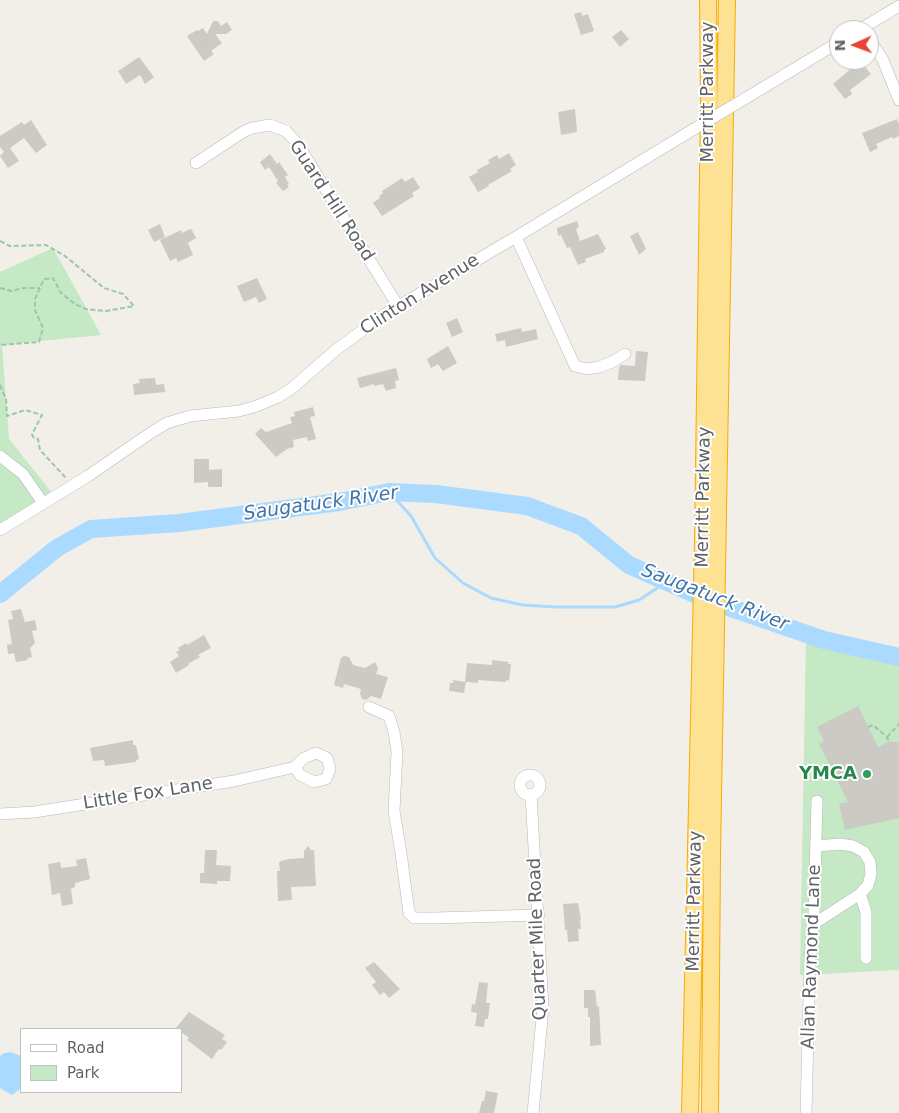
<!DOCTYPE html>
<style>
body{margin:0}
#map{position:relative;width:899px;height:1113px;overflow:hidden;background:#f1efe8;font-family:"DejaVu Sans",sans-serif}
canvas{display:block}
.legend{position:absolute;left:20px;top:1028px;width:162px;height:65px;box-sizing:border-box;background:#fff;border:1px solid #bfc1c3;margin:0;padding:6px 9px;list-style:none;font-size:15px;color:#5f6368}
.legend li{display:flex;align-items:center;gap:10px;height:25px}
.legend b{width:25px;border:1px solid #bfc1c3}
.north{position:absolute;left:829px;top:20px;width:50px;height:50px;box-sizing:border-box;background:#fff;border:1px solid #bfc1c3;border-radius:50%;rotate:268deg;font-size:14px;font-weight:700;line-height:20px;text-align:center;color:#5f6368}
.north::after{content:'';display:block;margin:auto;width:18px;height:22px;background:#ea4335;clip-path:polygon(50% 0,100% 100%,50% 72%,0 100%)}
</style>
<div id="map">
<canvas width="899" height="1113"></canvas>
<ul class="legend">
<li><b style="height:6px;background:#fff"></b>Road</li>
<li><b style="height:14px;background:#c5e8c5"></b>Park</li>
</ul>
<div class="north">N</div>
</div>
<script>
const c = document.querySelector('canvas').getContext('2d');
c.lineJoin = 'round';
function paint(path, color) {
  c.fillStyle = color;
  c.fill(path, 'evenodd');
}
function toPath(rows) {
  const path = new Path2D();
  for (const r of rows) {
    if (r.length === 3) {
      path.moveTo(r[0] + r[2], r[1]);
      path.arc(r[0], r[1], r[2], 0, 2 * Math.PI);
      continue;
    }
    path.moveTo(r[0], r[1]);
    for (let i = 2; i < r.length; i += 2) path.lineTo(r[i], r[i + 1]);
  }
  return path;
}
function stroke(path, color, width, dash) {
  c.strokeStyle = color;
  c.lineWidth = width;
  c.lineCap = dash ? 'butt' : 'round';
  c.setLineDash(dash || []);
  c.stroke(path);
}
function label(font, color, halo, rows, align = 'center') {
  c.font = font + ' "DejaVu Sans",sans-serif';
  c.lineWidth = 4;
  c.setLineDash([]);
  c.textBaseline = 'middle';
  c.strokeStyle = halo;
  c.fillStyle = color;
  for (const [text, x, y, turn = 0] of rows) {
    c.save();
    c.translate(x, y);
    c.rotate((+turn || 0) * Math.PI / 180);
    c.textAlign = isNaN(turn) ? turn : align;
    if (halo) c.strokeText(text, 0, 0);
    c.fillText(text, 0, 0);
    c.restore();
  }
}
paint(toPath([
 [53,248,101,335,2,345,9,439,56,498,0,532,0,272],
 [806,638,841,649,899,650,899,970,800,975]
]), '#c5e8c5');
paint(toPath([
 [11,1052,21,1056,20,1089,12,1095,0,1088,0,1056,4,1053]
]), '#aadaff');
stroke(toPath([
 [389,492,411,516,435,558,463,583,491,598,523,605,555,607,615,607,639,600,668,581]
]), '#aadaff', 3);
stroke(toPath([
 [0,594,57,548,91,529,179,523,339,502,389,492,436,494,527,506,581,526,629,565,708,600,824,640,899,657]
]), '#aadaff', 18);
paint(toPath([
 [581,12,582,16,588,14,594,31,581,35,574,14],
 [214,21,218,21,221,26,227,22,232,30,226,34,215,34,222,43,211,51,214,54,204,61,187,36,197,30,198,31,203,28,207,34,212,23],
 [621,30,629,39,620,47,612,37],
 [139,57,154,77,145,84,140,75,126,84,118,71],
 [860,61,871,74,850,90,852,94,845,99,833,84],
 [575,109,577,132,561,135,558,112],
 [897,119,899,124,899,136,893,139,892,137,876,144,878,148,870,152,862,133],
 [31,120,47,145,36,153,24,138,10,148,19,161,8,168,0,156,4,152,0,147,0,136,22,122,24,125],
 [509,153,516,165,510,169,512,171,488,185,489,186,478,192,469,177,478,172,477,170,490,163,488,160,497,155,499,159],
 [270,154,277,164,279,162,288,175,285,177,289,184,287,185,289,187,283,191,276,183,278,181,269,167,265,170,260,162],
 [413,177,420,188,412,193,414,196,382,216,373,203,380,198,379,196,383,193,382,191,402,178,405,182],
 [577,221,579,227,576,229,580,241,598,234,606,249,604,250,604,252,585,259,586,262,578,265,570,247,567,248,561,235,558,236,557,228],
 [160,224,165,237,154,242,148,230],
 [190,229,192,230,196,238,188,243,193,255,178,262,176,258,170,261,160,240,181,230,182,233],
 [638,232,646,249,639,255,630,236],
 [257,278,267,299,259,303,256,297,244,302,237,286],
 [457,318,463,332,452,337,446,323],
 [521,328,522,332,536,329,538,339,506,347,505,340,497,342,495,334],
 [448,346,457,363,443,371,438,364,431,368,427,359],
 [636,351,648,352,645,381,618,380,619,367,621,365,635,366],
 [396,368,399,380,395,381,396,388,386,391,383,384,374,386,374,384,360,388,357,378],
 [155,378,156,385,164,384,165,392,134,395,133,384,140,383,139,379],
 [313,407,315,416,310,417,316,439,308,441,307,437,293,440,294,447,287,449,276,457,255,434,261,428,266,432,292,423,290,417,295,416,294,412],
 [194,459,209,459,209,470,222,469,222,487,208,487,208,482,194,483],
 [21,609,25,622,35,620,37,630,32,631,35,643,30,648,32,657,27,658,28,660,16,662,14,653,8,654,7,645,12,644,8,620,13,619,11,611],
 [204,635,211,648,198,655,200,657,188,664,189,665,176,673,170,662,179,656,176,652,180,650,178,648,186,643,187,645],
 [344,656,349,657,353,665,365,668,375,662,378,668,376,674,388,677,381,699,371,696,366,700,362,699,360,694,361,689,344,684,343,688,334,685,341,658],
 [492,660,509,662,508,664,511,664,509,681,506,680,506,682,478,680,478,683,466,682,464,693,449,691,450,683,453,683,453,680,465,682,467,663,492,665],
 [858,706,878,747,890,741,899,743,899,818,845,830,839,804,848,802,819,744,824,741,817,727],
 [133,740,133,745,136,745,139,759,136,760,136,762,105,766,104,760,93,761,90,748],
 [308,846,311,850,314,850,316,886,291,887,292,900,278,901,277,871,280,871,279,863,281,861,289,859,304,858,304,851,305,850],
 [205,850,217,850,216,865,231,866,230,881,217,881,217,884,200,883,200,873,204,873],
 [86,858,90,879,75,883,75,887,71,889,73,904,62,906,60,893,52,895,48,864,60,862,61,868,77,866,76,860],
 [578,903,581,920,580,920,581,929,578,929,579,941,568,942,567,930,565,930,563,904],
 [374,962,400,989,389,998,384,992,380,995,372,985,376,982,365,968],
 [479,982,488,983,486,1003,490,1003,488,1019,485,1019,484,1027,475,1026,477,1013,471,1012,472,1004,475,1005],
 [584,990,595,990,597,1007,599,1006,601,1045,590,1046,590,1017,588,1017,588,1008,584,1008],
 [189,1012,225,1035,222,1039,227,1042,222,1049,218,1050,212,1059,187,1040,189,1038,181,1032,181,1029,176,1028],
 [486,1091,498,1093,494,1113,479,1113,482,1101,484,1101]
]), '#cccac5');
const minor = toPath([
 [859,30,899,6],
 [869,38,883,60,899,100],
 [736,104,839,42],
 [196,163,243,132,252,128,270,125,286,131,297,143,398,306],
 [516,237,575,366,587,369,599,367,612,362,625,354],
 [0,456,23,474,43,503],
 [0,530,88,476,152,432,167,423,190,416,239,411,257,406,278,397,291,389,337,349,385,314,516,237,694,129],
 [369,707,389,716,394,732,397,752,394,811,401,853,409,913,414,918,435,918,539,915],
 [530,785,10],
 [531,794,543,1008,533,1113],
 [0,814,34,812,234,781,295,767,304,758,316,753,327,758,330,769,326,779,314,782,300,775,295,767],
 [860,894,866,912,866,958],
 [812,925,860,894,868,885,871,874,870,862,864,852,853,846,840,844,816,846],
 [806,1113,810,958,814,915,817,801]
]);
const highway = toPath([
 [690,1113,703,541,709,102,708,0],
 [710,1113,712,853,727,0]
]);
stroke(minor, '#b5b8bc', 12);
stroke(highway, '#f9ab00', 18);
stroke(toPath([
 [0,241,10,246,46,245,65,256,104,288,123,294,134,306,106,311,86,309,75,304,61,293,53,278,44,279,35,299,35,310,43,328,39,342,0,345],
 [0,288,11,291,24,288,40,288],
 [0,385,6,399,7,416,25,410,42,415,32,434,33,437,38,439,40,450,66,478],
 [868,727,873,725,887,737,889,742],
 [887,737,899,724]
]), '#9cc7a9', 2, [5, 2.5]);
stroke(minor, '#fff', 11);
stroke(highway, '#fde293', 16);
const minorBridge = toPath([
 [694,129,736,104]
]);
stroke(minorBridge, '#b5b8bc', 12, []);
stroke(minorBridge, '#fff', 11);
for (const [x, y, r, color] of [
 [867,774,5,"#2e9e5b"]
]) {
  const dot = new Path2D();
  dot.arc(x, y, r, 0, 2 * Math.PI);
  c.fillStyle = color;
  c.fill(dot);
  stroke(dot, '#fff', 2);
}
label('18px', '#5f6368', '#fff', [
 ["Merritt Parkway",708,92,-90],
 ["Guard Hill Road",331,201,57],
 ["Clinton Avenue",420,295,-32],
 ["Merritt Parkway",704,497,-89],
 ["Little Fox Lane",148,794,-9],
 ["Merritt Parkway",695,901,-89],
 ["Quarter Mile Road",538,939,-92],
 ["Allan Raymond Lane",812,957,-88]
]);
label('bold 18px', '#27864d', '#fff', [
 ["YMCA",857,774]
], 'right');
label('italic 19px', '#4174aa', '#fff', [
 ["Saugatuck River",321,504,-8],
 ["Saugatuck River",715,598,21]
]);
</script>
